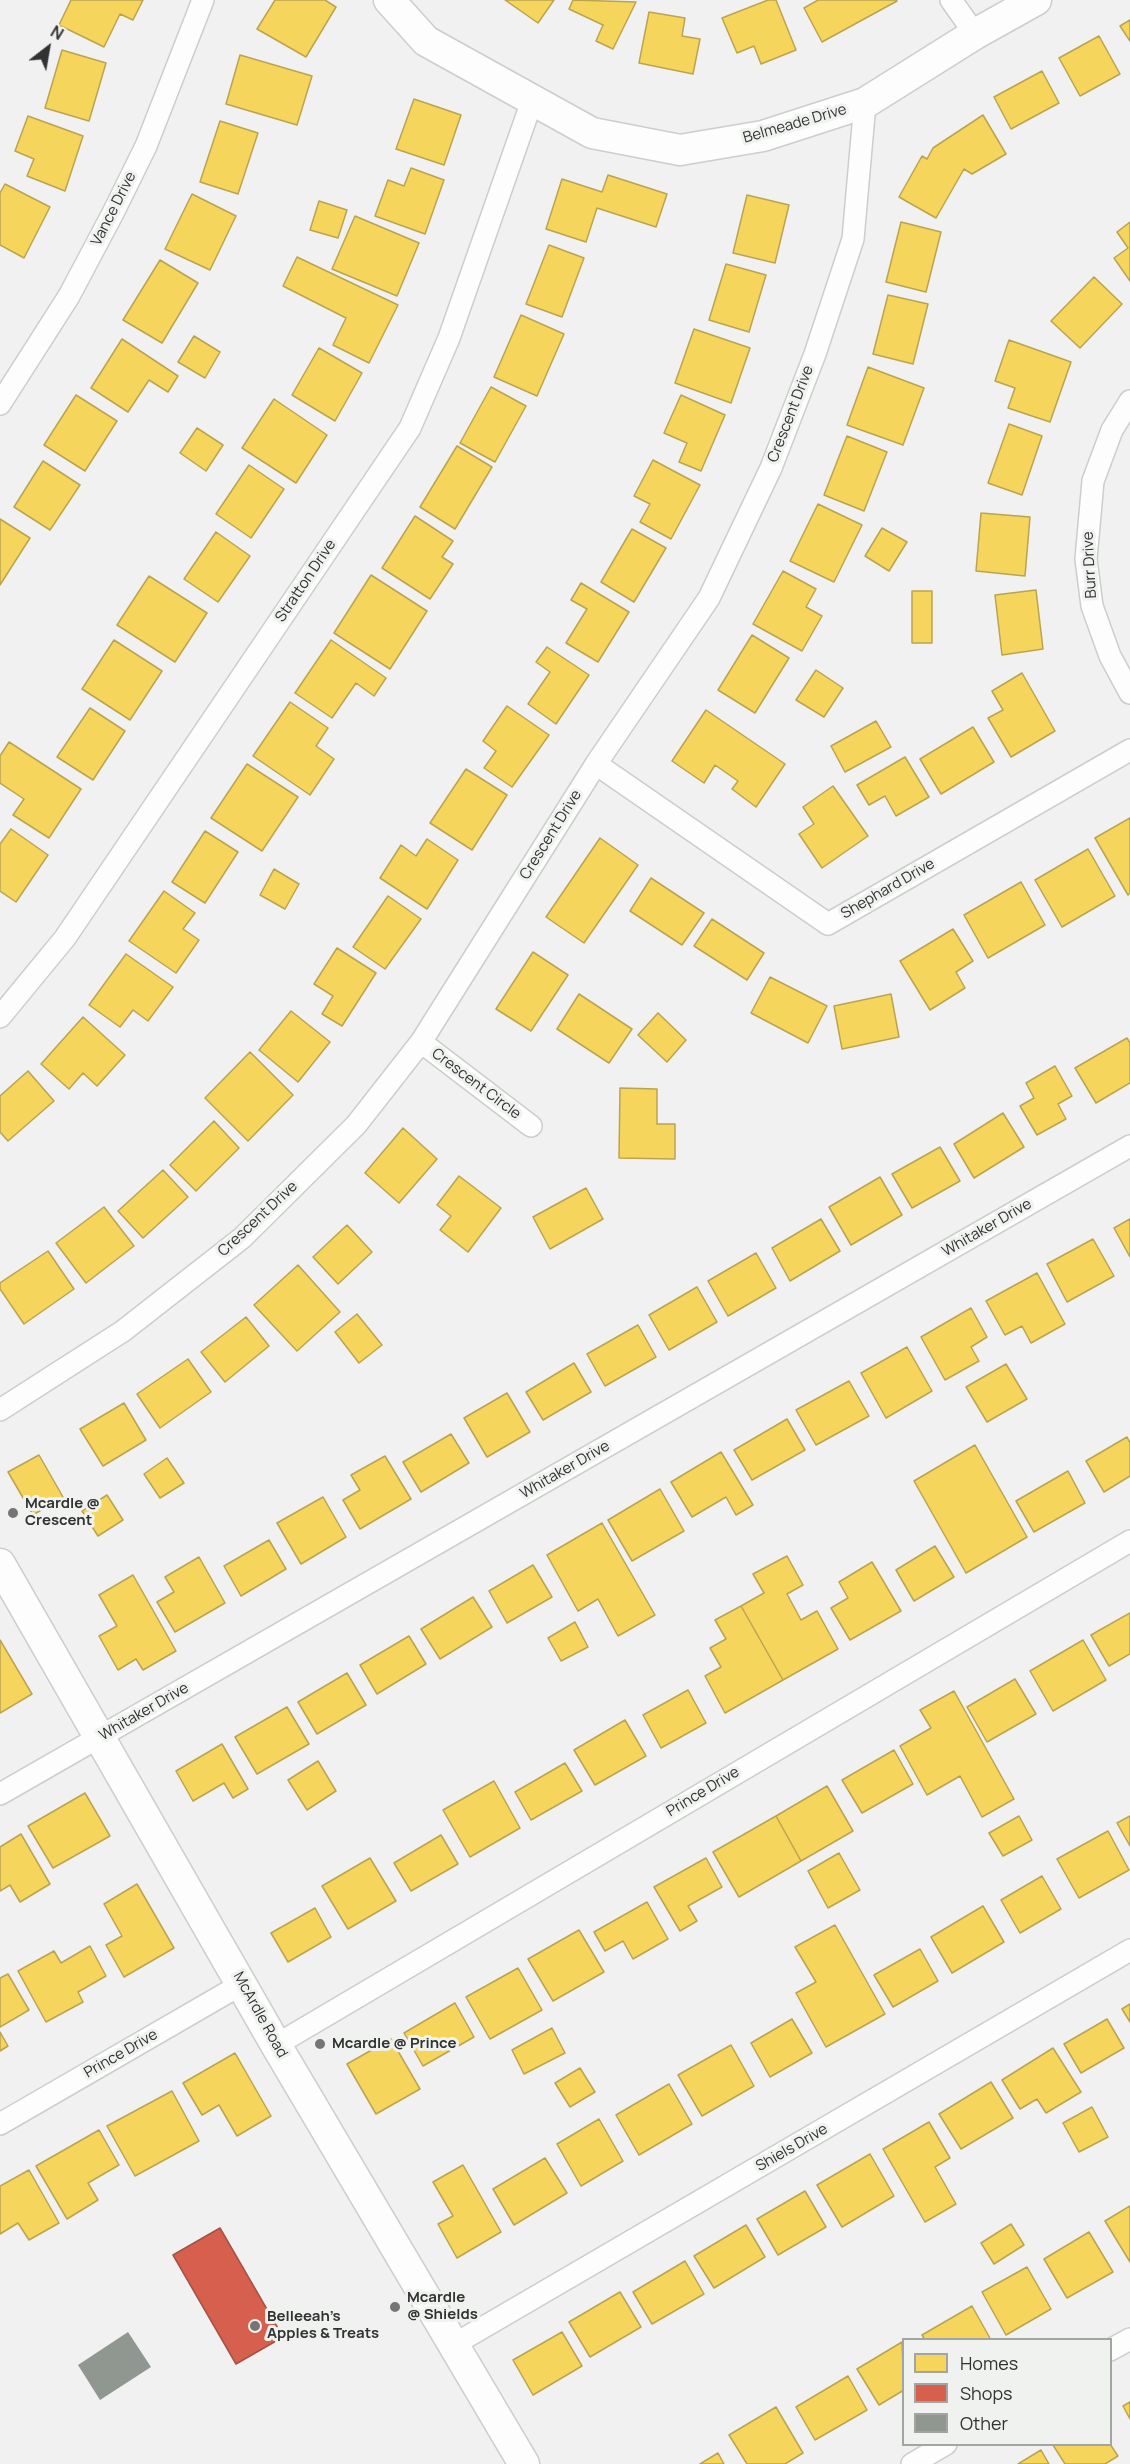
<!DOCTYPE html>
<meta charset="utf-8">
<style>
body{margin:0}
#map{position:relative;width:1130px;height:2464px;overflow:hidden;background:#f0f1f0;font-family:Manrope,sans-serif}
canvas{display:block}
.legend{position:absolute;left:902px;top:2338px;width:210px;height:108px;box-sizing:border-box;background:#eff2ef;border:2px solid #a3a5a3;margin:0;padding:8px 10px;list-style:none;font-size:18px;color:#313231}
.legend li{display:flex;align-items:center;gap:12px;height:30px}
.legend b{width:30px;border:2px solid #a3a5a3}
.north{position:absolute;left:18px;top:18px;width:60px;height:60px;-webkit-text-stroke:4px #eff2ef;paint-order:stroke;rotate:31deg;font-size:16px;font-weight:700;line-height:24px;text-align:center;color:#313231}
.north::after{content:'';display:block;margin:auto;width:21px;height:27px;background:#313231;clip-path:polygon(50% 0,100% 100%,50% 72%,0 100%)}
</style>
<div id="map">
<canvas width="1130" height="2464"></canvas>
<ul class="legend">
<li><b style="height:16px;background:#f6d55c"></b>Homes</li>
<li><b style="height:16px;background:#d6604d"></b>Shops</li>
<li><b style="height:16px;background:#909791"></b>Other</li>
</ul>
<div class="north">N</div>
</div>
<script>
const c = document.querySelector('canvas').getContext('2d');
c.lineJoin = 'round';
function paint(path, color) {
  c.fillStyle = color;
  c.fill(path, 'evenodd');
}
function toPath(rows) {
  const path = new Path2D();
  for (const r of rows) {
    path.moveTo(r[0], r[1]);
    for (let i = 2; i < r.length; i += 2) path.lineTo(r[i], r[i + 1]);
  }
  return path;
}
function stroke(path, color, width, dash) {
  c.strokeStyle = color;
  c.lineWidth = width;
  c.lineCap = dash ? 'butt' : 'round';
  c.setLineDash(dash || []);
  c.stroke(path);
}
function label(font, color, halo, rows, align = 'center') {
  c.font = font + ' Manrope,sans-serif';
  c.lineWidth = 6;
  c.setLineDash([]);
  c.textBaseline = 'middle';
  c.strokeStyle = halo;
  c.fillStyle = color;
  for (const [text, x, y, turn = 0] of rows) {
    c.save();
    c.translate(x, y);
    c.rotate((+turn || 0) * Math.PI / 180);
    c.textAlign = isNaN(turn) ? turn : align;
    if (halo) c.strokeText(text, 0, 0);
    c.fillText(text, 0, 0);
    c.restore();
  }
}
const homes = toPath([
 [71,0,143,0,133,20,120,14,104,47,59,25,71,0],
 [275,0,325,0,336,7,306,57,257,29,275,0],
 [505,0,554,0,538,23,505,0],
 [573,0,636,2,613,49,596,41,603,25,569,9,573,0],
 [768,0,776,0,796,50,761,64,754,46,737,53,722,18,768,0],
 [818,0,896,0,897,1,822,42,804,8,818,0],
 [649,12,685,18,682,36,700,39,693,74,639,63,649,12],
 [1130,20,1130,41,1120,26,1130,20],
 [1099,36,1120,74,1080,96,1059,58,1099,36],
 [62,50,106,63,89,121,45,108,62,50],
 [240,55,312,76,297,125,226,104,240,55],
 [1042,71,1059,103,1011,129,994,97,1042,71],
 [414,99,461,115,444,165,396,149,414,99],
 [983,115,1006,154,972,174,964,169,936,218,899,197,922,156,927,159,933,148,983,115],
 [28,116,83,136,65,191,27,176,34,159,15,151,28,116],
 [220,121,258,133,238,194,200,182,220,121],
 [411,168,444,180,425,234,375,216,388,180,404,186,411,168],
 [608,175,667,194,656,227,597,208,586,242,546,229,562,179,602,192,608,175],
 [5,184,50,207,24,258,0,245,0,193,5,184],
 [192,194,236,216,210,270,165,249,192,194],
 [747,195,789,205,775,263,733,253,747,195],
 [319,201,347,210,338,238,310,230,319,201],
 [355,216,419,243,397,296,332,269,355,216],
 [901,222,941,232,926,292,886,282,901,222],
 [1130,222,1130,281,1114,258,1128,248,1117,232,1130,222],
 [549,245,584,258,562,317,526,304,549,245],
 [297,257,398,305,369,363,333,345,346,318,283,286,297,257],
 [160,260,198,283,162,343,123,320,160,260],
 [726,264,766,275,749,332,709,320,726,264],
 [1094,277,1122,304,1080,348,1051,321,1094,277],
 [888,295,928,304,913,364,873,354,888,295],
 [521,315,564,334,537,396,494,377,521,315],
 [694,329,750,348,731,403,675,383,694,329],
 [194,336,220,352,205,378,178,362,194,336],
 [122,339,178,376,168,392,149,380,128,412,91,388,122,339],
 [1009,340,1071,362,1050,422,1008,408,1015,388,995,381,1009,340],
 [319,348,362,373,335,421,292,395,319,348],
 [868,367,924,388,903,445,847,425,868,367],
 [491,387,526,406,495,462,460,443,491,387],
 [76,395,117,421,85,471,44,445,76,395],
 [681,395,725,415,701,471,679,462,687,443,664,433,681,395],
 [274,399,327,435,296,483,242,448,274,399],
 [1009,424,1042,436,1022,495,988,483,1009,424],
 [197,428,223,445,206,471,180,453,197,428],
 [847,436,887,452,864,511,824,495,847,436],
 [457,446,492,467,455,529,420,507,457,446],
 [653,460,700,485,671,539,640,522,650,504,634,496,653,460],
 [43,461,80,485,50,530,14,507,43,461],
 [249,465,284,489,251,538,216,514,249,465],
 [818,504,862,525,834,582,790,561,818,504],
 [981,513,1030,517,1025,576,976,571,981,513],
 [415,516,453,541,442,557,453,564,430,599,382,568,415,516],
 [0,519,30,538,0,585,0,519],
 [882,528,907,542,889,571,865,556,882,528],
 [632,529,666,548,634,602,601,582,632,529],
 [216,532,250,556,218,602,184,579,216,532],
 [783,571,816,589,806,607,822,616,802,651,753,624,783,571],
 [371,575,427,611,390,669,334,633,371,575],
 [149,576,207,613,175,662,117,625,149,576],
 [581,583,629,612,598,662,566,643,587,609,571,600,581,583],
 [1036,590,1043,649,1002,655,995,595,1036,590],
 [912,591,932,591,932,643,912,643,912,591],
 [752,635,789,658,755,713,718,690,752,635],
 [114,640,162,671,130,720,82,689,114,640],
 [331,640,386,678,374,696,356,683,332,718,295,693,331,640],
 [547,647,589,675,556,724,528,704,550,672,536,662,547,647],
 [816,670,843,688,824,717,796,700,816,670],
 [1022,673,1055,731,1011,757,988,718,1003,710,992,691,1022,673],
 [290,702,328,728,316,746,334,759,310,795,253,756,290,702],
 [507,706,549,735,512,787,484,768,496,751,483,741,507,706],
 [90,708,125,731,93,780,57,757,90,708],
 [706,710,785,764,756,807,732,789,738,781,715,765,704,783,672,761,706,710],
 [876,721,891,747,845,772,831,746,876,721],
 [973,727,994,762,941,794,920,759,973,727],
 [9,742,81,789,49,838,13,815,24,799,0,783,0,756,9,742],
 [905,757,929,797,896,816,885,796,869,805,857,785,905,757],
 [247,764,298,797,262,851,211,818,247,764],
 [466,769,507,795,472,850,430,823,466,769],
 [833,786,868,836,822,868,799,834,814,824,803,807,833,786],
 [1130,818,1130,893,1128,895,1095,838,1130,818],
 [11,829,48,855,16,902,0,891,0,844,11,829],
 [205,831,238,852,205,903,172,882,205,831],
 [600,838,638,865,584,943,546,917,600,838],
 [427,839,458,860,427,909,380,878,401,845,416,856,427,839],
 [1088,849,1115,896,1062,927,1035,880,1088,849],
 [274,869,299,884,285,909,260,895,274,869],
 [651,878,704,913,682,945,630,911,651,878],
 [1021,882,1045,925,988,958,964,915,1021,882],
 [164,891,195,913,183,929,199,940,176,973,129,941,164,891],
 [388,896,421,919,385,969,353,947,388,896],
 [712,919,764,953,747,980,694,946,712,919],
 [953,929,973,961,956,972,965,988,930,1010,900,961,953,929],
 [337,948,376,973,342,1026,322,1014,333,996,314,984,337,948],
 [533,952,568,975,531,1031,496,1009,533,952],
 [126,954,173,987,148,1021,133,1010,120,1027,89,1005,126,954],
 [770,977,827,1006,808,1043,751,1013,770,977],
 [579,994,632,1029,609,1063,557,1029,579,994],
 [891,994,899,1037,842,1049,834,1006,891,994],
 [291,1011,330,1042,298,1082,259,1050,291,1011],
 [658,1013,686,1040,667,1062,638,1035,658,1013],
 [83,1017,125,1055,97,1086,83,1073,69,1089,41,1064,83,1017],
 [1127,1038,1130,1043,1130,1083,1096,1103,1075,1068,1127,1038],
 [250,1052,293,1095,248,1141,205,1098,250,1052],
 [1055,1066,1072,1096,1058,1104,1066,1119,1037,1135,1020,1106,1034,1098,1026,1083,1055,1066],
 [28,1071,54,1101,8,1141,0,1132,0,1096,28,1071],
 [620,1088,657,1089,657,1124,675,1124,675,1159,619,1158,620,1088],
 [1003,1113,1024,1147,974,1178,954,1144,1003,1113],
 [214,1121,239,1148,196,1191,170,1165,214,1121],
 [403,1128,437,1159,399,1203,365,1173,403,1128],
 [940,1147,960,1181,912,1208,892,1174,940,1147],
 [163,1170,188,1197,143,1238,118,1211,163,1170],
 [459,1176,501,1208,468,1252,440,1230,451,1216,437,1205,459,1176],
 [880,1177,902,1215,851,1245,829,1207,880,1177],
 [586,1188,603,1219,550,1249,533,1217,586,1188],
 [104,1207,134,1246,86,1283,56,1243,104,1207],
 [821,1219,840,1251,790,1281,772,1248,821,1219],
 [1130,1219,1130,1257,1114,1228,1130,1219],
 [347,1225,372,1252,338,1284,313,1257,347,1225],
 [1093,1239,1114,1276,1067,1302,1047,1264,1093,1239],
 [48,1251,74,1289,24,1324,0,1289,0,1283,48,1251],
 [756,1253,776,1288,728,1316,708,1281,756,1253],
 [298,1265,340,1312,297,1351,254,1305,298,1265],
 [1037,1273,1065,1324,1031,1343,1022,1326,1005,1335,986,1301,1037,1273],
 [697,1287,717,1322,669,1350,649,1315,697,1287],
 [971,1308,987,1337,971,1347,979,1361,945,1380,921,1337,971,1308],
 [357,1314,382,1345,359,1363,335,1332,357,1314],
 [246,1317,269,1346,225,1382,201,1352,246,1317],
 [638,1325,656,1357,605,1386,587,1354,638,1325],
 [907,1347,932,1391,886,1418,861,1373,907,1347],
 [188,1359,211,1392,160,1428,137,1394,188,1359],
 [574,1363,591,1392,543,1420,526,1392,574,1363],
 [1006,1364,1027,1399,987,1422,966,1387,1006,1364],
 [849,1381,869,1416,816,1445,796,1410,849,1381],
 [507,1393,530,1432,487,1457,464,1418,507,1393],
 [124,1403,146,1440,103,1466,80,1429,124,1403],
 [787,1419,805,1450,752,1480,734,1450,787,1419],
 [451,1434,469,1463,421,1492,403,1462,451,1434],
 [1127,1437,1130,1443,1130,1476,1104,1492,1086,1461,1127,1437],
 [975,1445,1027,1537,966,1573,914,1481,975,1445],
 [721,1452,753,1505,736,1515,726,1497,692,1517,671,1482,721,1452],
 [39,1455,63,1497,33,1515,8,1472,39,1455],
 [385,1456,411,1499,360,1529,343,1500,360,1490,351,1475,385,1456],
 [167,1458,184,1483,160,1498,144,1474,167,1458],
 [1068,1471,1085,1503,1034,1532,1016,1501,1068,1471],
 [660,1489,684,1531,632,1561,608,1520,660,1489],
 [107,1495,123,1520,98,1536,82,1511,107,1495],
 [323,1497,346,1537,301,1564,277,1523,323,1497],
 [602,1523,655,1615,618,1636,598,1599,578,1611,547,1555,602,1523],
 [269,1540,286,1569,241,1596,224,1566,269,1540],
 [935,1546,954,1577,914,1601,896,1570,935,1546],
 [787,1556,803,1585,787,1594,801,1620,817,1611,838,1649,783,1680,741,1606,764,1593,753,1574,787,1556],
 [199,1557,225,1603,175,1632,157,1602,174,1592,165,1577,199,1557],
 [872,1562,901,1611,850,1640,831,1608,848,1598,839,1582,872,1562],
 [533,1565,552,1597,507,1623,489,1591,533,1565],
 [133,1575,176,1651,143,1670,136,1659,118,1670,99,1636,117,1626,99,1595,133,1575],
 [473,1597,492,1627,440,1659,421,1629,473,1597],
 [741,1606,783,1680,725,1713,705,1676,721,1667,710,1648,726,1639,715,1620,741,1606],
 [1130,1613,1130,1654,1109,1666,1091,1635,1130,1613],
 [575,1622,588,1647,561,1661,548,1638,575,1622],
 [409,1636,426,1664,377,1694,360,1665,409,1636],
 [0,1640,32,1694,0,1713,0,1640],
 [1083,1640,1106,1680,1053,1711,1030,1671,1083,1640],
 [347,1673,366,1705,317,1734,298,1702,347,1673],
 [1015,1679,1036,1714,987,1742,967,1707,1015,1679],
 [688,1690,706,1723,661,1748,643,1715,688,1690],
 [954,1691,1014,1799,982,1817,960,1776,927,1795,900,1746,931,1728,920,1710,954,1691],
 [287,1707,309,1744,257,1774,235,1737,287,1707],
 [625,1720,646,1756,595,1785,574,1750,625,1720],
 [222,1744,248,1789,233,1798,224,1783,193,1801,176,1771,222,1744],
 [894,1750,913,1784,862,1813,842,1780,894,1750],
 [318,1761,336,1791,307,1810,288,1780,318,1761],
 [565,1763,582,1791,531,1820,515,1792,565,1763],
 [494,1781,520,1828,470,1857,443,1810,494,1781],
 [827,1786,853,1831,801,1861,776,1816,827,1786],
 [85,1793,110,1836,53,1868,28,1826,85,1793],
 [776,1816,801,1861,739,1897,713,1852,776,1816],
 [1019,1816,1032,1840,1003,1856,989,1833,1019,1816],
 [1130,1816,1130,1846,1117,1823,1130,1816],
 [1108,1831,1129,1870,1079,1898,1057,1859,1108,1831],
 [21,1834,50,1884,20,1902,10,1885,0,1891,0,1847,21,1834],
 [441,1835,458,1864,411,1891,394,1863,441,1835],
 [839,1853,860,1890,828,1908,808,1871,839,1853],
 [370,1858,396,1901,348,1929,322,1886,370,1858],
 [706,1858,722,1887,688,1906,697,1921,680,1931,654,1887,706,1858],
 [1042,1876,1061,1909,1020,1933,1001,1900,1042,1876],
 [137,1884,174,1948,124,1977,106,1945,122,1936,104,1904,137,1884],
 [647,1902,668,1939,633,1959,623,1941,605,1951,594,1932,647,1902],
 [983,1906,1004,1942,952,1973,931,1937,983,1906],
 [315,1908,331,1937,288,1962,271,1933,315,1908],
 [835,1925,885,2014,826,2047,796,1993,816,1982,795,1947,835,1925],
 [579,1930,604,1972,553,2001,528,1959,579,1930],
 [90,1946,106,1976,78,1992,83,2002,46,2022,18,1971,54,1951,61,1963,90,1946],
 [920,1949,938,1981,893,2007,874,1975,920,1949],
 [518,1968,542,2010,490,2039,466,1997,518,1968],
 [8,1974,29,2010,0,2027,0,1978,8,1974],
 [455,2003,474,2037,423,2066,404,2033,455,2003],
 [1130,2004,1130,2022,1122,2009,1130,2004],
 [792,2019,812,2053,770,2077,751,2043,792,2019],
 [1107,2019,1124,2048,1081,2073,1064,2044,1107,2019],
 [552,2028,565,2053,524,2074,512,2050,552,2028],
 [0,2032,8,2046,0,2051,0,2032],
 [391,2039,420,2089,376,2114,347,2064,391,2039],
 [731,2045,754,2086,702,2116,678,2075,731,2045],
 [1053,2048,1081,2092,1046,2113,1037,2099,1020,2109,1002,2080,1053,2048],
 [235,2053,271,2116,237,2136,219,2105,202,2115,183,2083,235,2053],
 [580,2068,595,2092,570,2107,555,2083,580,2068],
 [991,2082,1013,2118,961,2149,939,2114,991,2082],
 [669,2084,692,2124,639,2155,616,2115,669,2084],
 [172,2091,199,2141,135,2176,107,2126,172,2091],
 [1092,2107,1108,2137,1079,2152,1063,2123,1092,2107],
 [599,2119,623,2161,581,2186,557,2144,599,2119],
 [929,2122,950,2158,935,2167,956,2204,925,2222,883,2149,929,2122],
 [99,2130,119,2165,88,2183,98,2200,67,2219,36,2166,99,2130],
 [870,2154,894,2196,842,2227,817,2185,870,2154],
 [545,2158,567,2193,514,2225,493,2189,545,2158],
 [463,2165,501,2232,457,2258,438,2224,453,2216,433,2182,463,2165],
 [29,2170,59,2223,29,2240,18,2223,0,2234,0,2186,29,2170],
 [805,2191,826,2227,778,2255,757,2219,805,2191],
 [1130,2206,1130,2262,1105,2221,1130,2206],
 [1011,2224,1024,2245,994,2264,981,2243,1011,2224],
 [746,2225,765,2257,714,2288,694,2256,746,2225],
 [1089,2232,1113,2272,1067,2298,1044,2259,1089,2232],
 [685,2261,704,2294,652,2324,633,2292,685,2261],
 [1027,2267,1051,2309,1006,2335,982,2292,1027,2267],
 [620,2292,641,2327,590,2357,569,2322,620,2292],
 [972,2306,991,2340,925,2340,922,2335,972,2306],
 [562,2332,582,2366,533,2395,513,2360,562,2332],
 [902,2342,904,2390,879,2405,857,2369,902,2342],
 [848,2376,867,2410,815,2440,796,2407,848,2376],
 [1130,2402,1130,2419,1123,2406,1130,2402],
 [776,2407,803,2453,785,2464,747,2464,729,2435,776,2407],
 [1110,2444,1118,2456,1105,2464,1065,2464,1053,2445,1110,2444],
 [1041,2450,1049,2464,1018,2464,1041,2450],
 [718,2453,724,2464,700,2464,718,2453]
]);
paint(homes, '#f6d55c');
stroke(homes, '#bba44f', 1.5);
const shops = toPath([
 [220,2228,283,2337,236,2364,173,2255,220,2228]
]);
paint(shops, '#d6604d');
stroke(shops, '#a45245', 1.5);
paint(toPath([
 [128,2332,151,2367,100,2400,78,2365]
]), '#909791');
const street = toPath([
 [951,0,975,34],
 [1130,401,1112,430,1093,481,1086,559,1092,606,1110,656,1130,693],
 [0,404,69,296,113,213,146,146,203,0],
 [596,764,828,924,1130,750],
 [0,1017,65,938,410,428,449,338,532,101],
 [421,1042,531,1126],
 [0,1410,123,1331,242,1238,356,1125,421,1042,596,764,709,598,771,468,815,354,853,239,865,103],
 [0,1794,1130,1146],
 [276,2045,1130,1541],
 [0,2124,242,1984],
 [453,2345,1130,1950],
 [1110,2350,1130,2339],
 [912,2464,946,2444]
]);
const secondary = toPath([
 [389,0,426,41,592,133,680,150,763,136,865,103,975,34,1036,0],
 [0,1564,276,2045,524,2464]
]);
stroke(street, '#cccdcc', 24);
stroke(secondary, '#cccdcc', 33);
stroke(street, '#fdfdfd', 21);
stroke(secondary, '#fdfdfd', 30);
for (const [x, y, r, color] of [
 [13,1513,6,"#747574"],
 [320,2044,6,"#747574"],
 [395,2307,6,"#747574"],
 [255,2326,6,"#747574"]
]) {
  const dot = new Path2D();
  dot.arc(x, y, r, 0, 2 * Math.PI);
  c.fillStyle = color;
  c.fill(dot);
  stroke(dot, '#eff2ef', 2);
}
label('15px', '#313231', '#eff2ef', [
 ["Belmeade Drive",795,124,-16],
 ["Vance Drive",114,209,-63],
 ["Crescent Drive",791,414,-69],
 ["Burr Drive",1090,565,-93],
 ["Stratton Drive",306,581,-56],
 ["Crescent Drive",551,835,-58],
 ["Shephard Drive",888,889,-30],
 ["Crescent Circle",476,1084,37],
 ["Crescent Drive",258,1219,-43],
 ["Whitaker Drive",987,1228,-30],
 ["Whitaker Drive",565,1470,-30],
 ["Whitaker Drive",144,1712,-30],
 ["Prince Drive",703,1792,-31],
 ["McArdle Road",260,2015,61],
 ["Prince Drive",121,2054,-30],
 ["Shiels Drive",792,2148,-30]
]);
label('bold 15px', '#313231', '#eff2ef', [
 ["Mcardle @",25,1504],
 ["Crescent",25,1521],
 ["Mcardle @ Prince",332,2044],
 ["Mcardle",407,2298],
 ["@ Shields",407,2315],
 ["Belleeah’s",267,2317],
 ["Apples & Treats",267,2334]
], 'left');
</script>
